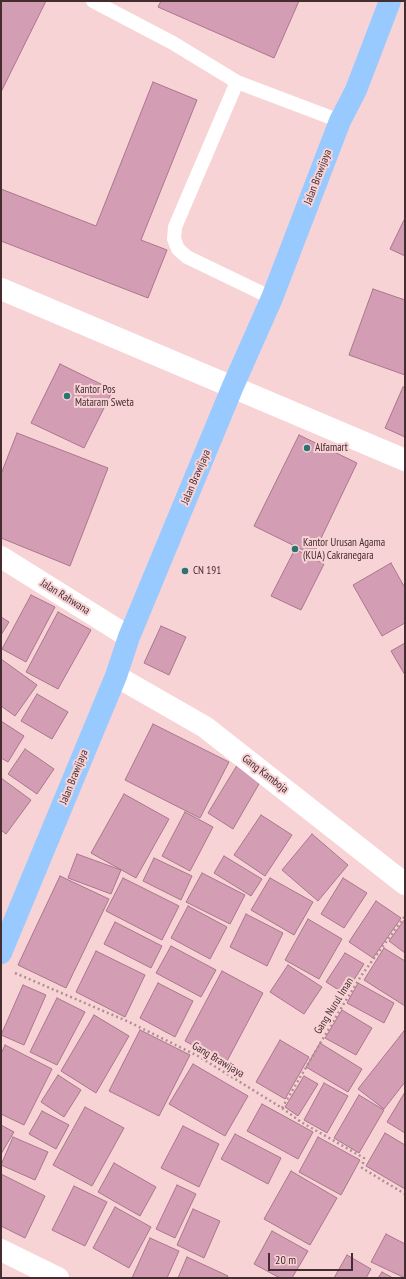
<!DOCTYPE html>
<style>
body{margin:0}
#map{position:relative;width:406px;height:1279px;overflow:hidden;background:#f8d3d6;font-family:"PT Sans Narrow",sans-serif}
canvas{display:block}
.frame{position:absolute;inset:0;border:2px solid #442c2f;pointer-events:none}
.scale{position:absolute;left:268px;top:1253px;width:85px;height:18px;box-sizing:border-box;border:2px solid #442c2f;border-top:0;padding-left:5px;font-size:12px;line-height:14px;white-space:nowrap;color:#442c2f;-webkit-text-stroke:3px #f8d3d6;paint-order:stroke}
</style>
<div id="map">
<canvas width="406" height="1279"></canvas>
<div class="frame"></div>
<div class="scale">20 m</div>
</div>
<script>
const c = document.querySelector('canvas').getContext('2d');
c.lineJoin = 'round';
function paint(path, color) {
  c.fillStyle = color;
  c.fill(path, 'evenodd');
}
function toPath(rows) {
  const path = new Path2D();
  for (const r of rows) {
    path.moveTo(r[0], r[1]);
    for (let i = 2; i < r.length; i += 2) path.lineTo(r[i], r[i + 1]);
  }
  return path;
}
function stroke(path, color, width, dash) {
  c.strokeStyle = color;
  c.lineWidth = width;
  c.lineCap = dash ? 'butt' : 'round';
  c.setLineDash(dash || []);
  c.stroke(path);
}
function label(font, color, halo, rows, align = 'center') {
  c.font = font + ' "PT Sans Narrow",sans-serif';
  c.lineWidth = 4;
  c.setLineDash([]);
  c.textBaseline = 'middle';
  c.strokeStyle = halo;
  c.fillStyle = color;
  for (const [text, x, y, turn = 0] of rows) {
    c.save();
    c.translate(x, y);
    c.rotate((+turn || 0) * Math.PI / 180);
    c.textAlign = isNaN(turn) ? turn : align;
    if (halo) c.strokeText(text, 0, 0);
    c.fillText(text, 0, 0);
    c.restore();
  }
}
const building = toPath([
 [1,1,46,1,1,92,1,1],
 [161,1,299,1,274,58,158,7,161,1],
 [153,82,197,100,141,240,167,250,148,298,1,241,1,189,96,226,153,82],
 [405,218,405,256,390,249,405,218],
 [373,289,405,300,405,375,349,355,373,289],
 [60,364,113,390,84,448,31,423,60,364],
 [403,387,405,388,405,437,385,428,403,387],
 [17,433,108,468,70,566,1,538,1,474,17,433],
 [299,435,357,463,313,555,254,526,299,435],
 [295,549,324,564,301,610,271,596,295,549],
 [391,563,405,588,405,623,382,636,353,585,391,563],
 [31,595,55,607,26,662,2,649,31,595],
 [58,612,91,630,58,689,26,672,58,612],
 [1,617,9,622,1,635,1,617],
 [161,626,186,637,169,675,144,663,161,626],
 [405,643,405,675,391,651,405,643],
 [1,659,37,685,15,716,1,706,1,659],
 [37,694,68,712,52,739,21,721,37,694],
 [1,721,24,736,8,762,1,758,1,721],
 [153,724,229,762,200,818,125,780,153,724],
 [25,749,54,769,37,794,8,774,25,749],
 [239,762,263,777,233,829,208,813,239,762],
 [1,778,31,800,6,834,1,830,1,778],
 [124,794,169,819,136,878,91,853,124,794],
 [185,812,213,827,190,871,162,856,185,812],
 [261,815,292,835,265,876,234,855,261,815],
 [312,834,348,865,318,901,282,870,312,834],
 [77,854,121,870,111,894,68,878,77,854],
 [224,856,262,879,251,896,214,873,224,856],
 [154,858,192,876,181,900,143,881,154,858],
 [202,873,245,895,230,924,186,902,202,873],
 [60,876,109,899,66,988,18,965,60,876],
 [123,878,179,906,162,940,106,911,123,878],
 [270,878,313,902,294,935,251,910,270,878],
 [343,878,367,893,344,928,321,914,343,878],
 [376,901,401,918,373,958,349,942,376,901],
 [188,906,227,927,210,959,171,938,188,906],
 [246,914,283,933,267,966,230,947,246,914],
 [308,919,342,939,319,979,285,960,308,919],
 [405,919,405,953,389,941,405,919],
 [115,922,162,946,151,968,104,944,115,922],
 [171,946,216,970,201,997,156,973,171,946],
 [384,948,405,961,405,1006,364,980,384,948],
 [96,951,145,975,125,1017,76,992,96,951],
 [345,953,364,964,345,994,326,982,345,953],
 [288,965,322,987,304,1014,270,992,288,965],
 [222,971,263,993,226,1063,185,1041,222,971],
 [158,983,193,1001,175,1037,140,1018,158,983],
 [358,983,394,1003,384,1023,347,1003,358,983],
 [23,985,46,995,24,1045,1,1035,23,985],
 [57,998,85,1012,57,1065,30,1052,57,998],
 [342,1010,372,1028,356,1055,325,1038,342,1010],
 [94,1015,129,1036,96,1093,61,1071,94,1015],
 [140,1030,190,1055,159,1116,109,1091,140,1030],
 [404,1031,405,1032,405,1082,384,1109,358,1089,404,1031],
 [280,1040,309,1057,285,1099,256,1082,280,1040],
 [320,1043,362,1069,348,1092,306,1067,320,1043],
 [5,1045,52,1069,24,1125,1,1114,1,1054,5,1045],
 [193,1064,248,1096,225,1136,169,1104,193,1064],
 [58,1075,81,1090,64,1117,41,1102,58,1075],
 [304,1076,318,1084,298,1116,285,1107,304,1076],
 [324,1083,348,1096,327,1133,304,1120,324,1083],
 [405,1092,405,1133,387,1122,405,1092],
 [359,1095,384,1110,359,1153,334,1138,359,1095],
 [262,1104,313,1132,298,1159,247,1131,262,1104],
 [85,1107,124,1128,92,1186,53,1165,85,1107],
 [42,1111,69,1125,56,1149,29,1134,42,1111],
 [1,1125,14,1132,1,1154,1,1125],
 [183,1126,219,1144,199,1187,161,1168,183,1126],
 [385,1133,405,1145,405,1189,366,1166,385,1133],
 [235,1134,281,1158,268,1184,221,1159,235,1134],
 [13,1137,48,1152,35,1180,1,1165,13,1137],
 [318,1137,360,1160,341,1195,299,1172,318,1137],
 [114,1163,156,1187,140,1216,98,1192,114,1163],
 [291,1171,337,1198,310,1245,264,1219,291,1171],
 [1,1174,45,1196,25,1238,1,1226,1,1174],
 [177,1185,196,1194,175,1238,156,1229,177,1185],
 [74,1186,107,1202,85,1246,52,1230,74,1186],
 [115,1207,151,1227,129,1268,93,1248,115,1207],
 [193,1209,220,1221,204,1258,177,1245,193,1209],
 [272,1231,308,1251,292,1278,280,1278,254,1264,272,1231],
 [386,1234,405,1244,405,1278,371,1262,386,1234],
 [150,1238,179,1251,167,1278,132,1278,150,1238],
 [347,1255,371,1269,366,1278,334,1278,347,1255],
 [187,1257,228,1276,227,1278,178,1278,187,1257],
 [382,1272,393,1278,378,1278,382,1272]
]);
paint(building, '#d39db4');
stroke(building, '#a9768c', 1);
stroke(toPath([
 [15,973,129,1022,198,1056,282,1108,301,1122,364,1158,362,1168,405,1194],
 [282,1108,340,1010,361,976,405,916]
]), '#ae8f92', 2.5, [2, 3]);
stroke(toPath([
 [93,1,173,43,237,82],
 [272,298,187,257,178,249,174,239,175,227,237,82,340,121]
]), '#fff', 14);
stroke(toPath([
 [1,289,405,460],
 [116,676,205,727,405,884],
 [1,1250,58,1278]
]), '#fff', 22);
stroke(toPath([
 [1,557,129,637]
]), '#fff', 22);
stroke(toPath([
 [1,953,116,676,129,637,233,386,272,298,340,121,356,90,390,1]
]), '#98caff', 22);
for (const [x, y, r, color] of [
 [67,396,4,"#297370"],
 [307,448,4,"#297370"],
 [295,549,4,"#297370"],
 [185,571,4,"#297370"]
]) {
  const dot = new Path2D();
  dot.arc(x, y, r, 0, 2 * Math.PI);
  c.fillStyle = color;
  c.fill(dot);
  stroke(dot, '#f8d3d6', 1.5);
}
label('11px', '#442c2f', '#f8d3d6', [
 ["Jalan Brawijaya",318,177,-69],
 ["Jalan Brawijaya",196,477,-67],
 ["Jalan Rahwana",65,597,32],
 ["Gang Kamboja",265,774,38],
 ["Jalan Brawijaya",74,777,-68],
 ["Gang Nurul Iman",334,1006,-58],
 ["Gang Brawijaya",218,1060,31]
]);
label('11px', '#442c2f', '#f8d3d6', [
 ["Kantor Pos",75,390],
 ["Mataram Sweta",75,403],
 ["Alfamart",315,448],
 ["Kantor Urusan Agama",303,543],
 ["(KUA) Cakranegara",303,556],
 ["CN 191",193,571]
], 'left');
</script>
